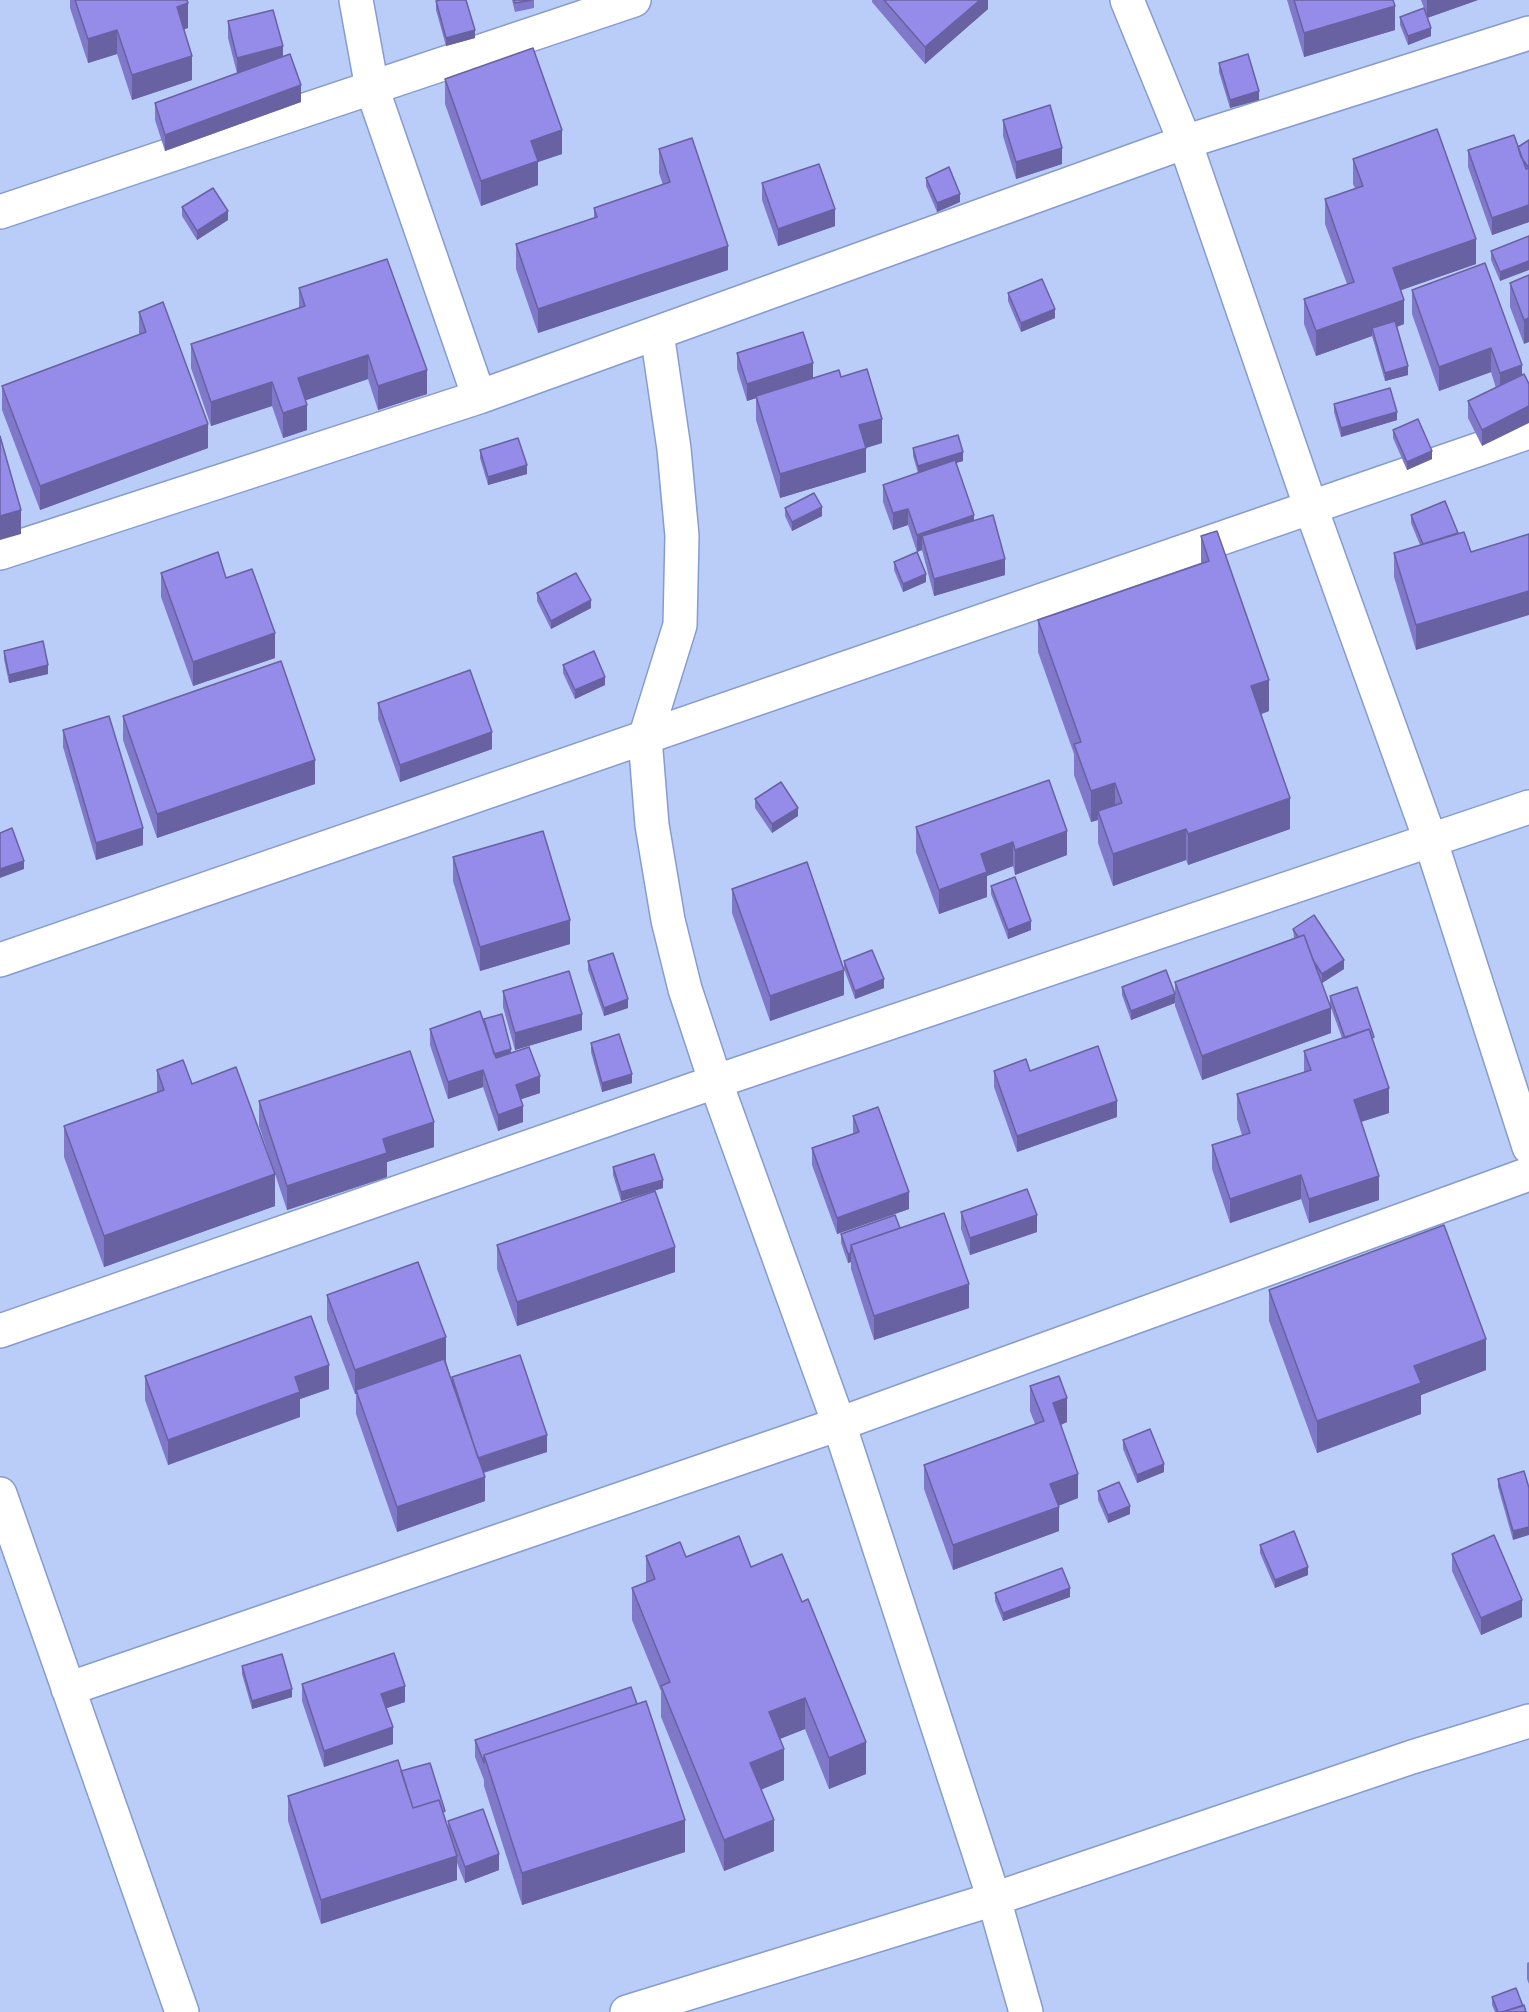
<!DOCTYPE html>
<style>
body{margin:0}
canvas{display:block;background:#bacdf9}
</style>
<canvas width="1529" height="2012"></canvas>
<script>
const c = document.querySelector('canvas').getContext('2d');
c.lineJoin = 'round';
function toPath(rows) {
  const path = new Path2D();
  for (const r of rows) {
    path.moveTo(r[0], r[1]);
    for (let i = 2; i < r.length; i += 2) path.lineTo(r[i], r[i + 1]);
  }
  return path;
}
function stroke(path, color, width, dash) {
  c.strokeStyle = color;
  c.lineWidth = width;
  c.lineCap = dash ? 'butt' : 'round';
  c.setLineDash(dash || []);
  c.stroke(path);
}
function paint(path, color) {
  c.fillStyle = color;
  c.fill(path, 'evenodd');
}
const minor = toPath([
 [356,0,372,88,479,397],
 [1127,0,1185,142,1311,508,1431,842,1529,1147],
 [0,212,634,0],
 [657,333,674,449,682,536,680,625,645,738,652,825,668,920,685,989,716,1083,839,1424,994,1899,1026,2012],
 [0,553,479,397,1185,142,1529,33],
 [0,960,1529,432],
 [0,1331,729,1077,1529,807],
 [0,1494,182,2012],
 [68,1689,839,1424,1529,1174]
]);
const tertiary = toPath([
 [627,2012,994,1899,1412,1757,1529,1721]
]);
stroke(minor, '#869bd0', 36);
stroke(tertiary, '#869bd0', 36);
stroke(minor, '#fff', 33);
stroke(tertiary, '#fff', 33);
paint(toPath([
 [70,0,187,0,188,28,184,29,192,80,132,100,117,54,88,63,70,8],
 [512,0,534,0,534,8,515,12],
 [872,0,988,0,988,9,925,64,872,2],
 [1287,0,1393,0,1395,30,1304,57],
 [1421,0,1478,0,1427,18,1431,36,1408,45,1400,25,1400,17,1424,8],
 [436,1,475,38,446,46,436,10],
 [228,21,283,56,301,102,165,151,155,120,155,103,237,73,228,38],
 [1219,63,1259,100,1230,108,1219,72],
 [445,79,562,154,538,162,538,185,481,206,445,104],
 [1003,120,1062,164,1016,179,1003,136],
 [1529,140,1529,222,1492,235,1468,167,1468,150,1518,147],
 [659,149,728,270,538,333,516,269,516,244,594,218,594,208,663,185,659,173],
 [1353,159,1476,264,1401,290,1404,324,1397,327,1408,375,1385,381,1372,336,1316,356,1304,324,1304,299,1347,284,1325,224,1325,199,1355,188,1353,184],
 [926,178,960,202,937,212,926,186],
 [762,183,835,226,778,246,762,200],
 [182,207,228,220,197,240,182,216],
 [1529,236,1500,281,1491,260,1491,251],
 [1529,275,1524,344,1510,307,1510,283],
 [299,288,427,394,378,410,368,379,305,400,307,430,283,438,272,406,211,426,191,368,191,344,299,308],
 [1412,290,1522,365,1482,446,1468,418,1468,401,1496,388,1491,372,1439,391,1412,314],
 [1008,293,1055,318,1021,332,1008,301],
 [139,312,208,448,40,510,2,410,2,386,139,335],
 [737,353,813,378,841,377,882,443,866,448,866,472,780,498,756,420,756,398,747,401,737,369],
 [1334,404,1397,420,1341,437,1334,412],
 [1393,430,1432,459,1407,470,1393,438],
 [913,448,963,461,956,463,974,521,1005,575,934,596,922,550,917,552,908,525,893,530,883,502,883,485,918,473,913,456],
 [480,450,527,474,488,485,480,458],
 [785,508,822,516,792,531,785,516],
 [1411,515,1458,533,1471,552,1416,650,1394,577,1394,553,1420,545,1411,523],
 [1201,536,1269,711,1261,714,1290,829,1188,865,1186,860,1113,886,1098,843,1098,820,1091,822,1074,775,1074,754,1038,652,1038,620,1201,564],
 [894,562,926,582,903,592,894,570],
 [161,573,226,578,275,658,193,686,161,597],
 [537,593,591,608,551,629,537,601],
 [4,651,48,674,9,683,4,659],
 [563,665,605,685,575,699,563,673],
 [378,703,492,749,400,782,378,719],
 [123,716,315,784,157,838,123,740],
 [63,730,143,845,96,860,63,747],
 [1049,780,1067,855,1015,875,1013,866,987,876,987,897,939,914,916,852,916,827],
 [755,799,798,816,772,833,755,808],
 [453,857,570,944,480,971,453,881],
 [991,886,1031,930,1008,939,991,894],
 [732,889,844,995,770,1021,732,913],
 [1293,929,1344,969,1322,983,1320,979,1331,1033,1202,1080,1175,1006,1175,1003,1131,1020,1122,995,1122,987,1175,994,1175,982,1294,938],
 [588,961,628,1008,604,1016,588,970],
 [844,961,884,988,855,999,844,969],
 [503,991,582,1030,515,1050,503,1007],
 [1330,996,1374,1045,1389,1113,1361,1122,1379,1200,1309,1223,1301,1199,1230,1223,1212,1169,1212,1145,1242,1135,1237,1119,1237,1094,1304,1073,1304,1051,1342,1038,1330,1005],
 [484,1019,511,1053,540,1093,521,1099,523,1122,498,1131,483,1087,448,1099,430,1045,430,1029,484,1024],
 [591,1043,632,1083,602,1092,591,1052],
 [157,1070,192,1084,275,1206,104,1267,64,1157,64,1126,157,1093],
 [994,1071,1117,1117,1017,1152,994,1087],
 [259,1101,434,1147,387,1162,387,1177,287,1210,259,1126],
 [853,1116,909,1209,837,1234,812,1165,812,1148,853,1134],
 [613,1167,663,1188,621,1201,613,1175],
 [961,1212,1037,1232,970,1255,961,1229],
 [900,1228,969,1308,874,1340,851,1269,851,1262,848,1263,841,1243,841,1234],
 [497,1245,675,1272,517,1326,497,1269],
 [1269,1290,1486,1370,1421,1395,1421,1414,1317,1453,1269,1321],
 [327,1295,446,1361,452,1382,452,1377,547,1452,484,1473,485,1501,397,1532,356,1414,356,1394,355,1394,327,1320],
 [145,1376,329,1389,300,1399,300,1417,168,1465,145,1400],
 [1030,1386,1067,1422,1061,1425,1078,1498,1058,1506,1059,1531,953,1570,924,1489,924,1465,1035,1424,1030,1411],
 [1123,1440,1164,1472,1137,1483,1123,1449],
 [1498,1479,1529,1488,1513,1540,1498,1487],
 [1098,1491,1130,1514,1108,1523,1098,1500],
 [1260,1545,1308,1575,1275,1588,1260,1553],
 [1452,1554,1522,1617,1481,1635,1452,1571],
 [646,1556,686,1557,751,1567,866,1774,829,1789,805,1729,780,1739,784,1780,761,1790,774,1851,724,1871,661,1717,661,1691,632,1620,632,1588,646,1583],
 [995,1593,1070,1597,1003,1621,995,1601],
 [242,1666,292,1697,252,1709,242,1674],
 [302,1684,405,1702,387,1708,393,1744,324,1767,302,1701],
 [475,1740,685,1852,522,1905,484,1786,484,1780,475,1757],
 [401,1771,445,1820,448,1828,448,1821,499,1870,465,1883,457,1863,457,1880,321,1924,288,1821,288,1796],
 [1529,1962,1529,1984,1527,1979,1527,1963],
 [1492,1997,1523,2006,1526,2012,1495,2012,1492,2005]
]), '#8078c8');
paint(toPath([
 [980,0,988,0,988,9,925,64,925,47],
 [1427,0,1478,0,1427,18],
 [188,3,188,28,177,32,177,7],
 [1395,6,1395,30,1304,57,1304,33],
 [1431,28,1431,36,1408,45,1408,36],
 [117,30,117,54,88,63,88,39],
 [475,30,475,38,446,46,446,38],
 [283,46,283,63,237,75,237,58],
 [192,56,192,80,132,100,132,75],
 [301,85,301,102,165,151,165,135],
 [1259,91,1259,100,1230,108,1230,100],
 [562,130,562,154,538,162,538,185,481,206,481,181,531,141],
 [1062,148,1062,164,1016,179,1016,162],
 [960,194,960,202,937,212,937,203],
 [1529,205,1529,222,1492,235,1492,218],
 [835,209,835,226,778,246,778,229],
 [228,211,228,220,197,240,197,231],
 [1476,239,1476,264,1393,293,1393,268],
 [728,246,728,270,538,333,538,309],
 [1529,261,1529,270,1500,281,1500,272],
 [1404,300,1404,324,1374,335,1372,328,1372,336,1316,356,1316,331],
 [1055,309,1055,318,1021,332,1021,323],
 [1529,318,1529,342,1524,344,1524,320],
 [1491,348,1491,372,1439,391,1439,367],
 [368,355,368,379,298,403,298,378],
 [813,363,813,380,747,401,747,384],
 [1522,365,1522,390,1500,397,1500,373],
 [1408,366,1408,375,1385,381,1385,373],
 [427,370,427,394,378,410,378,386],
 [272,382,272,406,211,426,211,402],
 [307,405,307,430,283,438,283,413],
 [1529,406,1529,423,1482,446,1482,430],
 [1397,412,1397,420,1341,437,1341,428],
 [882,419,882,443,859,450,859,425],
 [208,424,208,448,40,510,40,486],
 [866,448,866,472,780,498,780,474],
 [1432,451,1432,459,1407,470,1407,462],
 [963,452,963,461,918,474,918,466],
 [527,465,527,474,488,485,488,477],
 [822,507,822,516,792,531,792,522],
 [908,509,908,525,893,530,893,513],
 [21,510,21,534,0,540,0,516],
 [974,515,974,532,922,536,922,550,917,552,917,535],
 [1005,559,1005,575,934,596,934,579],
 [926,574,926,582,903,592,903,584],
 [1529,591,1529,615,1416,650,1416,625],
 [591,600,591,608,551,629,551,621],
 [275,633,275,658,193,686,193,662],
 [48,665,48,674,9,683,9,675],
 [605,677,605,685,575,699,575,690],
 [1269,680,1269,711,1251,718,1251,686],
 [492,732,492,749,400,782,400,765],
 [315,760,315,784,157,838,157,814],
 [1115,783,1115,814,1098,811,1098,820,1091,822,1091,791],
 [1290,798,1290,829,1188,865,1188,834],
 [798,808,798,816,772,833,772,824],
 [143,828,143,845,96,860,96,843],
 [1186,829,1186,860,1113,886,1113,854],
 [1067,831,1067,855,1015,875,1015,850],
 [1013,842,1013,866,987,876,987,897,939,914,939,890,981,854],
 [24,861,24,869,0,878,0,869],
 [570,920,570,944,480,971,480,947],
 [1031,921,1031,930,1008,939,1008,930],
 [1344,960,1344,969,1322,983,1322,974],
 [844,970,844,995,770,1021,770,996],
 [884,979,884,988,855,999,855,991],
 [1175,995,1175,1003,1131,1020,1131,1011],
 [628,999,628,1008,604,1016,604,1008],
 [1331,1008,1331,1033,1202,1080,1202,1056],
 [582,1014,582,1030,515,1050,515,1033],
 [511,1049,511,1058,494,1062,494,1054],
 [483,1070,483,1087,448,1099,448,1082],
 [632,1074,632,1083,602,1092,602,1083],
 [540,1076,540,1093,516,1101,516,1085],
 [1389,1088,1389,1113,1354,1124,1354,1100],
 [1117,1101,1117,1117,1017,1152,1017,1136],
 [523,1106,523,1122,498,1131,498,1115],
 [434,1122,434,1147,387,1162,387,1177,287,1210,287,1186,383,1139],
 [275,1174,275,1206,104,1267,104,1236],
 [1301,1175,1301,1199,1230,1223,1230,1199],
 [1379,1176,1379,1200,1309,1223,1309,1199],
 [663,1180,663,1188,621,1201,621,1192],
 [909,1192,909,1209,837,1234,837,1218],
 [1037,1215,1037,1232,970,1255,970,1238],
 [675,1247,675,1272,517,1326,517,1302],
 [851,1253,851,1262,848,1263,848,1254],
 [969,1284,969,1308,874,1340,874,1316],
 [446,1337,446,1361,357,1393,356,1390,356,1394,355,1394,355,1370],
 [1486,1339,1486,1370,1421,1395,1421,1414,1317,1453,1317,1421,1414,1366],
 [329,1365,329,1389,300,1399,300,1417,168,1465,168,1440,295,1377],
 [1067,1398,1067,1422,1053,1428,1053,1403],
 [547,1435,547,1452,478,1474,478,1458],
 [1164,1464,1164,1472,1137,1483,1137,1475],
 [1078,1474,1078,1498,1050,1509,1050,1484],
 [485,1477,485,1501,397,1532,397,1507],
 [1130,1506,1130,1514,1108,1523,1108,1515],
 [1059,1507,1059,1531,953,1570,953,1545],
 [1529,1527,1529,1535,1513,1540,1513,1531],
 [1308,1567,1308,1575,1275,1588,1275,1580],
 [1070,1588,1070,1597,1003,1621,1003,1613],
 [1522,1600,1522,1617,1481,1635,1481,1618],
 [405,1686,405,1702,381,1710,381,1694],
 [292,1689,292,1697,252,1709,252,1701],
 [805,1698,805,1729,769,1743,769,1712],
 [393,1727,393,1744,324,1767,324,1751],
 [866,1742,866,1774,829,1789,829,1758],
 [784,1749,784,1780,750,1794,750,1763],
 [685,1820,685,1852,522,1905,522,1873],
 [774,1820,774,1851,724,1871,724,1840],
 [499,1854,499,1870,465,1883,465,1867],
 [457,1856,457,1880,321,1924,321,1900]
]), '#6861a2');
const building = toPath([
 [75,0,187,0,188,3,177,7,192,56,132,75,117,30,88,39,75,0],
 [440,0,466,0,475,30,446,38,436,1,440,0],
 [514,0,532,0,515,3,514,0],
 [884,0,980,0,925,47,884,0],
 [1294,0,1393,0,1395,6,1304,33,1294,0],
 [1424,8,1431,28,1408,36,1400,17,1424,8],
 [273,10,283,46,237,58,228,21,273,10],
 [533,48,562,130,531,141,538,161,481,181,445,79,533,48],
 [290,54,301,85,165,135,155,103,290,54],
 [1248,54,1259,91,1230,100,1219,63,1248,54],
 [1050,105,1062,148,1016,162,1003,120,1050,105],
 [1437,129,1476,239,1393,268,1404,300,1316,331,1304,299,1354,282,1325,199,1363,186,1353,159,1437,129],
 [1514,135,1526,169,1529,168,1529,205,1492,218,1468,150,1514,135],
 [692,138,728,246,538,309,516,244,597,217,594,208,670,182,659,149,692,138],
 [1529,140,1529,168,1521,157,1518,147,1529,140],
 [819,164,835,209,778,229,762,183,819,164],
 [949,167,960,194,937,203,926,178,949,167],
 [213,188,228,211,197,231,182,207,213,188],
 [1529,236,1529,261,1500,272,1491,251,1529,236],
 [387,259,427,370,378,386,368,355,298,378,307,405,283,413,272,382,211,402,191,344,305,306,299,288,387,259],
 [1485,263,1522,365,1500,373,1491,348,1439,367,1412,290,1485,263],
 [1529,275,1529,318,1524,320,1510,283,1529,275],
 [1042,279,1055,309,1021,323,1008,293,1042,279],
 [163,302,208,424,40,486,2,386,146,332,139,312,163,302],
 [1395,321,1408,366,1385,373,1372,328,1395,321],
 [803,332,813,363,747,384,737,353,803,332],
 [867,369,882,419,859,425,866,448,780,474,756,396,839,370,841,377,867,369],
 [1524,374,1529,384,1529,406,1482,430,1468,401,1524,374],
 [1390,388,1397,412,1341,428,1334,404,1390,388],
 [1418,419,1432,451,1407,462,1393,430,1418,419],
 [958,435,963,452,918,466,913,448,958,435],
 [0,436,21,510,0,516,0,436],
 [518,438,527,465,488,477,480,450,518,438],
 [955,460,974,515,917,535,908,509,893,513,883,485,955,460],
 [814,493,822,507,792,522,785,508,814,493],
 [1445,501,1458,533,1423,544,1411,515,1445,501],
 [993,515,1005,559,934,579,922,536,993,515],
 [1217,531,1269,680,1251,686,1290,798,1188,834,1186,829,1113,854,1098,811,1122,803,1115,783,1091,791,1074,744,1081,742,1038,620,1209,561,1201,536,1217,531],
 [1464,532,1471,552,1529,534,1529,591,1416,625,1394,553,1464,532],
 [218,552,226,578,252,569,275,633,193,662,161,573,218,552],
 [917,552,926,574,903,584,894,562,917,552],
 [576,573,591,600,551,621,537,593,576,573],
 [43,641,48,665,9,675,4,651,43,641],
 [594,651,605,677,575,690,563,665,594,651],
 [281,661,315,760,157,814,123,716,281,661],
 [470,670,492,732,400,765,378,703,470,670],
 [109,716,143,828,96,843,63,730,109,716],
 [1049,780,1067,831,1015,850,1013,842,981,854,987,872,939,890,916,827,1049,780],
 [781,782,798,808,772,824,755,799,781,782],
 [12,828,24,861,0,869,0,833,12,828],
 [543,831,570,920,480,947,453,857,543,831],
 [807,862,844,970,770,996,732,889,807,862],
 [1015,877,1031,921,1008,930,991,886,1015,877],
 [1314,915,1344,960,1322,974,1313,960,1304,935,1298,937,1293,929,1314,915],
 [1304,935,1331,1008,1202,1056,1175,982,1304,935],
 [872,950,884,979,855,991,844,961,872,950],
 [613,953,628,999,604,1008,588,961,613,953],
 [1166,970,1175,994,1131,1011,1122,987,1166,970],
 [569,971,582,1014,515,1033,503,991,569,971],
 [1357,987,1374,1037,1372,1038,1369,1029,1345,1038,1330,996,1357,987],
 [480,1011,496,1058,529,1047,540,1076,516,1085,523,1106,498,1115,483,1070,448,1082,430,1029,480,1011],
 [502,1014,511,1049,494,1054,484,1019,502,1014],
 [1369,1029,1389,1088,1354,1100,1379,1176,1309,1199,1301,1175,1230,1199,1212,1145,1250,1133,1237,1094,1311,1070,1304,1051,1369,1029],
 [619,1034,632,1074,602,1083,591,1043,619,1034],
 [1098,1046,1117,1101,1017,1136,994,1071,1026,1059,1030,1071,1098,1046],
 [410,1051,434,1122,383,1139,387,1153,287,1186,259,1101,410,1051],
 [183,1060,192,1084,236,1067,275,1174,104,1236,64,1126,164,1090,157,1070,183,1060],
 [878,1107,909,1192,837,1218,812,1148,859,1132,853,1116,878,1107],
 [654,1154,663,1180,621,1192,613,1167,654,1154],
 [1027,1189,1037,1215,970,1238,961,1212,1027,1189],
 [655,1191,675,1247,517,1302,497,1245,655,1191],
 [944,1213,969,1284,874,1316,851,1245,944,1213],
 [895,1215,900,1228,851,1245,851,1253,848,1254,841,1234,895,1215],
 [1444,1225,1486,1339,1414,1366,1421,1383,1317,1421,1269,1290,1444,1225],
 [418,1262,446,1337,355,1370,327,1295,418,1262],
 [311,1316,329,1365,295,1377,300,1392,168,1440,145,1376,311,1316],
 [520,1355,547,1435,478,1458,452,1377,520,1355],
 [444,1359,485,1477,397,1507,356,1390,444,1359],
 [1059,1376,1067,1398,1053,1403,1078,1474,1050,1484,1059,1507,953,1545,924,1465,1044,1421,1030,1386,1059,1376],
 [1150,1429,1164,1464,1137,1475,1123,1440,1150,1429],
 [1524,1471,1529,1488,1529,1527,1513,1531,1498,1479,1524,1471],
 [1119,1482,1130,1506,1108,1515,1098,1491,1119,1482],
 [1294,1531,1308,1567,1275,1580,1260,1545,1294,1531],
 [1494,1535,1522,1600,1481,1618,1452,1554,1494,1535],
 [739,1536,751,1567,782,1554,802,1602,808,1599,866,1742,829,1758,805,1698,769,1712,784,1749,750,1763,774,1820,724,1840,661,1686,670,1682,632,1588,655,1579,646,1556,680,1542,686,1557,739,1536],
 [1062,1568,1070,1588,1003,1613,995,1593,1062,1568],
 [394,1653,405,1686,381,1694,393,1727,324,1751,302,1684,394,1653],
 [282,1654,292,1689,252,1701,242,1666,282,1654],
 [631,1687,637,1704,484,1755,484,1763,475,1740,631,1687],
 [646,1701,685,1820,522,1873,484,1755,646,1701],
 [398,1760,413,1808,439,1800,457,1856,321,1900,288,1796,398,1760],
 [430,1763,445,1811,443,1812,439,1800,413,1808,401,1771,430,1763],
 [483,1809,499,1854,465,1867,448,1821,483,1809],
 [1516,1988,1523,2006,1502,2012,1498,2012,1492,1997,1516,1988],
 [1524,2005,1526,2012,1502,2012,1524,2005]
]);
paint(building, '#958be8');
stroke(building, '#6861a2', 1.5);
</script>
